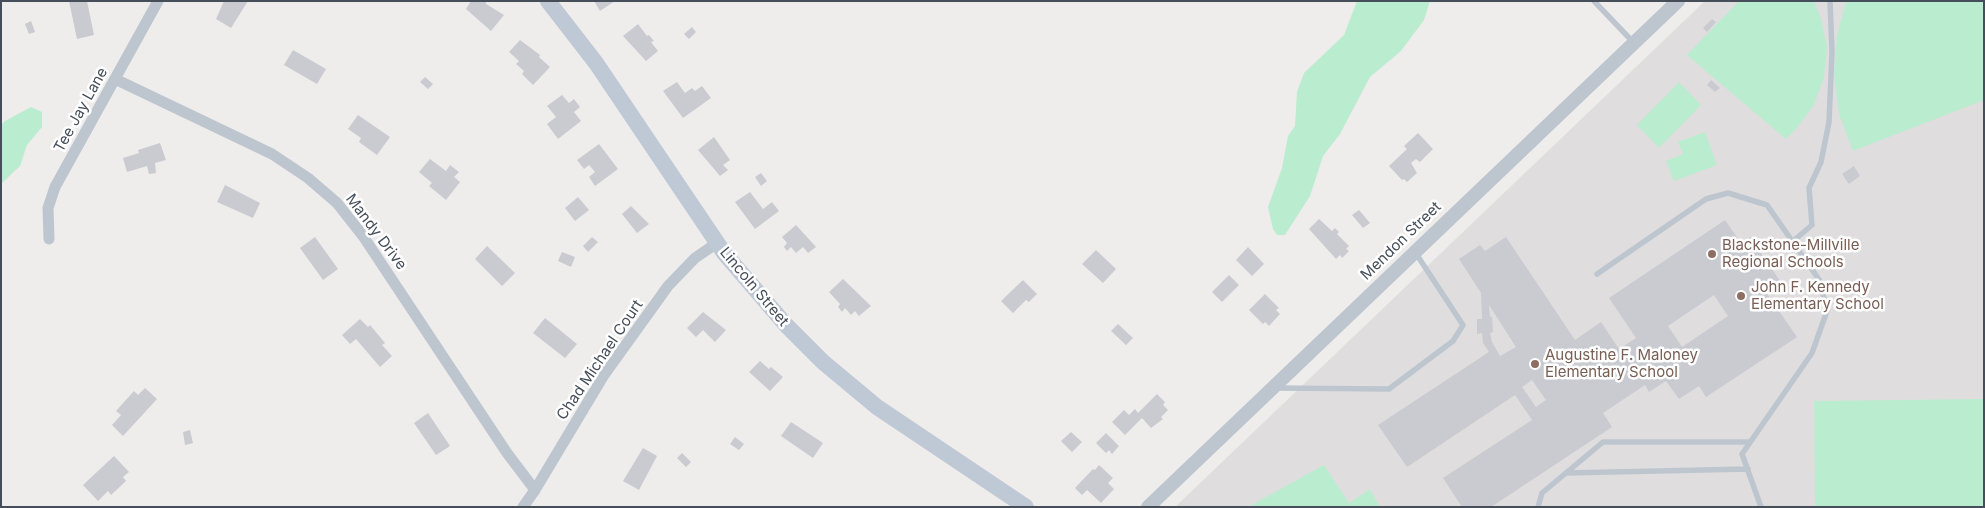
<!DOCTYPE html>
<style>
body{margin:0}
#map{position:relative;width:1985px;height:508px;overflow:hidden;background:#efecec;font-family:Inter,sans-serif}
canvas{display:block}
.frame{position:absolute;inset:0;border:2px solid #454e59;pointer-events:none}
</style>
<div id="map">
<canvas width="1985" height="508"></canvas>
<div class="frame"></div>
</div>
<script>
const c = document.querySelector('canvas').getContext('2d');
c.lineJoin = 'round';
function paint(path, color) {
  c.fillStyle = color;
  c.fill(path, 'evenodd');
}
function toPath(rows) {
  const path = new Path2D();
  for (const r of rows) {
    path.moveTo(r[0], r[1]);
    for (let i = 2; i < r.length; i += 2) path.lineTo(r[i], r[i + 1]);
  }
  return path;
}
function stroke(path, color, width, dash) {
  c.strokeStyle = color;
  c.lineWidth = width;
  c.lineCap = dash ? 'butt' : 'round';
  c.setLineDash(dash || []);
  c.stroke(path);
}
function label(font, color, halo, rows, align = 'center') {
  c.font = font + ' Inter,sans-serif';
  c.lineWidth = 5;
  c.setLineDash([]);
  c.textBaseline = 'middle';
  c.strokeStyle = halo;
  c.fillStyle = color;
  for (const [text, x, y, turn = 0] of rows) {
    c.save();
    c.translate(x, y);
    c.rotate((+turn || 0) * Math.PI / 180);
    c.textAlign = isNaN(turn) ? turn : align;
    if (halo) c.strokeText(text, 0, 0);
    c.fillText(text, 0, 0);
    c.restore();
  }
}
paint(toPath([
 [1705,1,1984,1,1984,507,1175,507]
]), '#e0ddde');
paint(toPath([
 [1357,1,1430,1,1424,20,1401,51,1370,77,1340,134,1323,156,1310,196,1285,235,1277,235,1273,229,1268,207,1282,168,1288,136,1295,126,1297,92,1304,73,1344,35],
 [1739,1,1814,1,1821,19,1827,47,1824,77,1814,105,1796,129,1786,139,1687,55],
 [1846,1,1984,1,1984,100,1853,151,1839,114,1834,75,1837,36],
 [1679,82,1701,105,1659,148,1637,125],
 [31,107,42,112,42,127,27,145,20,166,1,184,1,125,5,121],
 [1705,132,1717,165,1674,181,1666,161,1683,154,1678,142],
 [1984,399,1984,507,1815,507,1814,401],
 [1324,465,1349,503,1370,489,1380,507,1248,507]
]), '#baecd0');
paint(toPath([
 [69,1,87,1,94,35,77,39],
 [224,1,248,1,231,28,216,19],
 [471,1,486,1,486,4,504,15,491,31,466,9],
 [594,1,615,1,600,11],
 [1712,19,1716,22,1707,32,1703,28],
 [31,21,35,32,29,34,25,24],
 [638,24,647,36,649,35,654,41,651,42,658,51,646,61,623,36],
 [692,27,696,32,689,39,684,34],
 [520,40,540,55,539,57,550,67,533,85,522,74,524,71,516,64,519,61,509,52],
 [293,50,326,69,317,84,284,65],
 [425,77,433,84,428,89,420,82],
 [1711,80,1720,88,1715,92,1707,85],
 [677,82,685,93,692,88,695,91,702,86,711,98,683,118,663,91],
 [562,95,569,103,574,99,580,107,574,112,581,121,558,139,547,124,556,117,547,106],
 [358,115,390,137,377,155,359,142,361,138,348,129],
 [1418,133,1433,149,1420,162,1416,159,1411,163,1417,173,1407,182,1404,179,1402,180,1389,166,1407,149,1404,146],
 [714,137,730,160,723,165,728,170,720,176,698,150],
 [160,143,166,160,155,163,156,173,149,174,147,166,127,172,123,158,139,153,138,150],
 [599,144,618,169,595,186,589,177,595,172,589,165,584,169,577,160],
 [430,159,446,171,450,165,459,172,454,177,460,182,446,200,429,186,432,183,419,172],
 [1854,166,1860,176,1849,184,1842,174],
 [761,173,767,181,761,186,755,177],
 [225,185,260,203,253,218,217,202],
 [750,192,763,209,772,202,779,211,755,229,735,202],
 [578,197,589,210,575,221,565,208],
 [631,206,649,224,637,233,622,214],
 [1359,210,1370,223,1363,228,1352,215],
 [1319,219,1332,231,1335,228,1339,232,1337,234,1349,246,1346,249,1349,251,1342,258,1340,255,1336,259,1309,229],
 [1725,220,1741,243,1750,237,1780,281,1765,291,1797,337,1706,397,1699,386,1679,399,1666,381,1649,392,1645,385,1603,413,1612,427,1491,507,1462,507,1443,478,1532,420,1515,395,1407,467,1378,425,1489,352,1483,343,1482,333,1477,334,1477,319,1482,319,1481,293,1459,259,1480,245,1485,251,1506,237,1575,340,1601,322,1619,349,1636,338,1609,298],
 [1714,295,1728,316,1682,347,1668,326],
 [1489,305,1516,347,1500,356,1492,342,1490,333,1493,332,1492,317,1490,317],
 [1532,380,1546,400,1536,407,1522,387],
 [796,225,816,247,808,253,803,247,796,253,791,247,787,251,784,247,787,243,782,237],
 [315,237,338,269,323,280,300,248],
 [592,237,598,242,588,252,583,246],
 [487,246,515,273,502,286,475,259],
 [1248,247,1264,264,1252,276,1236,260],
 [1096,250,1116,269,1103,283,1082,264],
 [562,252,575,257,571,267,558,261],
 [1229,275,1239,285,1222,302,1212,292],
 [843,279,871,306,859,316,855,311,851,315,845,308,842,312,838,307,840,304,829,292],
 [1023,280,1037,294,1029,302,1026,300,1013,313,1001,301],
 [1265,294,1279,308,1276,310,1280,314,1269,326,1265,322,1263,324,1249,310],
 [703,312,726,330,715,342,703,330,696,337,687,328],
 [545,318,577,344,565,358,533,333],
 [360,319,368,327,370,325,385,343,382,345,392,356,380,367,356,339,350,344,342,335],
 [1118,324,1133,338,1126,345,1111,331],
 [760,361,769,369,771,367,783,377,770,391,749,372],
 [145,388,157,399,123,436,112,425,121,415,116,411,134,391,138,395],
 [1157,394,1165,402,1163,405,1168,410,1161,417,1163,419,1151,428,1142,418,1125,435,1112,422,1124,410,1129,415,1135,409,1138,413],
 [428,413,450,446,436,455,414,423],
 [791,422,823,443,813,458,781,436],
 [190,430,193,443,185,445,183,432],
 [1071,432,1082,442,1072,452,1061,441],
 [1106,433,1119,446,1112,454,1109,450,1106,453,1096,443],
 [735,437,744,444,739,450,730,444],
 [643,448,657,456,639,490,623,481],
 [682,453,691,462,686,467,677,458],
 [114,456,129,472,123,477,126,481,111,495,108,491,98,501,83,485],
 [1099,465,1113,478,1108,483,1114,489,1101,503,1087,490,1082,495,1075,488,1093,469,1095,470]
]), '#c9cbd1');
stroke(toPath([
 [1594,1,1634,43],
 [1792,242,1812,225,1809,188,1821,162,1829,122,1832,52,1830,1],
 [1597,274,1706,199,1728,193,1767,205,1820,281,1827,311,1812,353,1742,454,1761,507],
 [1275,388,1389,389,1453,341,1463,325,1415,252],
 [1566,473,1748,469],
 [1538,507,1542,493,1603,442,1750,442]
]), '#bdc6ce', 5.5);
stroke(toPath([
 [115,79,272,154,308,178,337,203,363,236,507,453,535,490],
 [49,239,48,208,55,187,158,1],
 [523,507,535,490,604,375,668,286,695,258,717,243]
]), '#bdc6ce', 11);
stroke(toPath([
 [1148,507,1678,1]
]), '#bdc6ce', 14);
stroke(toPath([
 [548,1,596,63,724,253,786,325,823,362,877,407,1026,507]
]), '#bfc8d5', 16);
for (const [x, y, r, color] of [
 [1712,254,5,"#8d6e63"],
 [1741,296,5,"#8d6e63"],
 [1535,364,5,"#8d6e63"]
]) {
  const dot = new Path2D();
  dot.arc(x, y, r, 0, 2 * Math.PI);
  c.fillStyle = color;
  c.fill(dot);
  stroke(dot, '#fff', 2);
}
label('15px', '#454e59', '#fff', [
 ["Tee Jay Lane",81,110,-61],
 ["Mandy Drive",376,232,53],
 ["Mendon Street",1401,241,-44],
 ["Lincoln Street",754,287,50],
 ["Chad Michael Court",600,360,-56]
]);
label('15px', '#785e54', '#fff', [
 ["Blackstone-Millville",1722,245],
 ["Regional Schools",1722,262],
 ["John F. Kennedy",1751,287],
 ["Elementary School",1751,304],
 ["Augustine F. Maloney",1545,355],
 ["Elementary School",1545,372]
], 'left');
</script>
